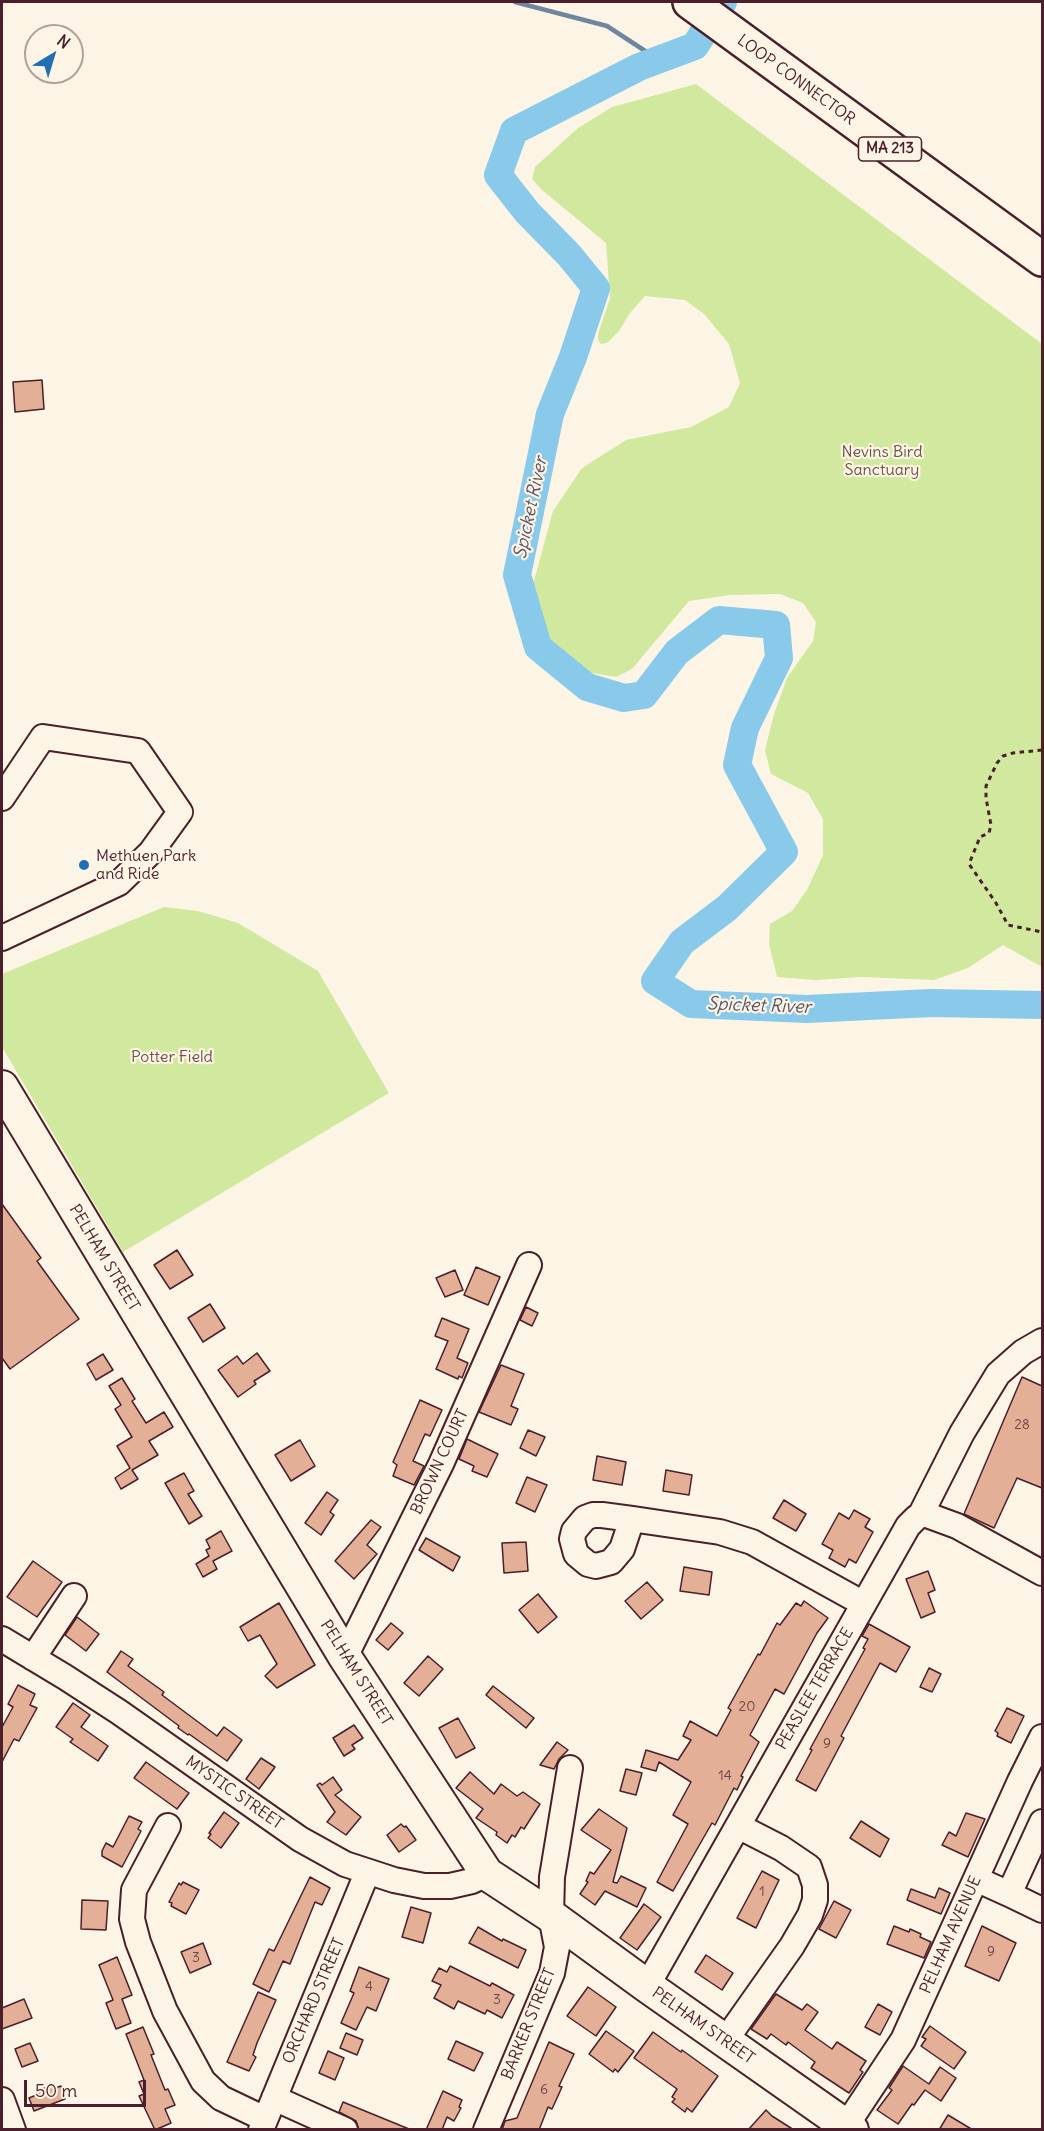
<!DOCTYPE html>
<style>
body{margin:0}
#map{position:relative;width:1044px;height:2131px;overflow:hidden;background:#fcf5e5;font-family:Delius,sans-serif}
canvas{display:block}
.frame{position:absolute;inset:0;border:3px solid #4a1f2b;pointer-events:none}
.north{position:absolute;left:24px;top:24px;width:60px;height:60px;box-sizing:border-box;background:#fcf5e5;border:2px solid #b59f9b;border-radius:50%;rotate:38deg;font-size:16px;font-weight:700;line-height:24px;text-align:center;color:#4a1f2b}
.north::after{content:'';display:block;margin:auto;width:21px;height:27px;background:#1f6fb2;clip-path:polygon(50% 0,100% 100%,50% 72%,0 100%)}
.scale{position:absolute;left:24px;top:2080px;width:122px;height:27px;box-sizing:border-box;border:3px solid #4a1f2b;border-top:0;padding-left:8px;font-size:18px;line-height:21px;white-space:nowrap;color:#4a1f2b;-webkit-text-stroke:4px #fcf5e5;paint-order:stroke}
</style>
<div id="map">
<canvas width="1044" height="2131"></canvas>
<div class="frame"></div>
<div class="north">N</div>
<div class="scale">50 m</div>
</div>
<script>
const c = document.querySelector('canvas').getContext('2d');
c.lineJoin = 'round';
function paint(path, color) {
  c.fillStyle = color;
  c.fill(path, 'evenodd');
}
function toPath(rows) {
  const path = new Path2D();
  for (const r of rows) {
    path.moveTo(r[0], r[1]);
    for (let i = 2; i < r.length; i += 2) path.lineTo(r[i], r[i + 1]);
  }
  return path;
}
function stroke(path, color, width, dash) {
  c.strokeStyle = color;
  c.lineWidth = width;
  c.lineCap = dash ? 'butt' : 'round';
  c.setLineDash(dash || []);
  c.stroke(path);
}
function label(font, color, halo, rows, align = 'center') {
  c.font = font + ' Delius,sans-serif';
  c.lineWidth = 4.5;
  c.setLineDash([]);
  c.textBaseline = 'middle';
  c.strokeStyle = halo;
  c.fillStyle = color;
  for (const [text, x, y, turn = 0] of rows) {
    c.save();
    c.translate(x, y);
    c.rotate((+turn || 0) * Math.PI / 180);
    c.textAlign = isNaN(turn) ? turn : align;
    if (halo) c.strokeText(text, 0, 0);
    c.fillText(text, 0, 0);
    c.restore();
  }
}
paint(toPath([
 [696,84,1042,344,1042,967,1003,945,968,968,934,980,861,977,815,980,777,977,769,944,770,924,792,911,807,890,823,855,823,819,808,793,771,774,765,750,774,714,787,678,813,641,816,622,803,603,780,594,730,595,689,601,632,669,616,677,586,672,557,651,538,624,531,592,553,511,582,468,626,440,691,427,729,407,740,383,729,344,704,314,685,300,645,296,630,313,619,331,607,343,601,344,598,340,598,334,610,298,606,243,542,190,532,179,535,167,578,128,612,107],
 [164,907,198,911,238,923,318,971,389,1093,123,1252,2,1047,2,974]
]), '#d1e99f');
stroke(toPath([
 [515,2,607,26,659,60]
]), '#70859e', 4.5);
stroke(toPath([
 [723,2,695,46,639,67,514,131,498,175,527,212,569,255,596,288,573,357,550,414,517,575,538,647,587,687,624,698,644,695,677,652,719,620,776,625,779,658,745,728,737,765,784,852,727,908,682,942,655,981,691,1004,807,1009,931,1003,1042,1005]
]), '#89c9ea', 28);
const building = toPath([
 [42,380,44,409,15,412,13,382,42,380],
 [2,1204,41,1258,37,1261,79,1319,10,1369,2,1358,2,1204],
 [177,1250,193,1275,170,1289,154,1265,177,1250],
 [476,1267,500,1277,488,1305,464,1295,476,1267],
 [455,1270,463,1290,445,1297,436,1278,455,1270],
 [210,1304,225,1328,203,1342,188,1318,210,1304],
 [526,1307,538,1313,532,1326,520,1320,526,1307],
 [442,1318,469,1329,457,1358,468,1363,462,1378,459,1376,458,1379,436,1369,448,1341,435,1336,442,1318],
 [257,1353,270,1371,254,1381,256,1384,238,1397,218,1370,237,1356,243,1364,257,1353],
 [103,1354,113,1370,96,1380,87,1364,103,1354],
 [501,1365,524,1374,511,1406,518,1409,511,1425,479,1412,501,1365],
 [1022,1377,1042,1386,1042,1488,1017,1478,994,1528,964,1514,1022,1377],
 [122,1378,135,1399,132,1401,146,1423,164,1412,173,1427,149,1441,158,1455,132,1470,138,1479,121,1489,115,1478,130,1468,117,1446,132,1437,115,1409,121,1405,109,1386,122,1378],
 [420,1400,442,1410,430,1436,425,1434,413,1461,424,1466,414,1485,393,1476,397,1465,393,1462,420,1400],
 [528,1430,545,1437,536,1456,520,1448,528,1430],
 [467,1439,498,1454,487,1477,472,1471,474,1466,459,1459,467,1439],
 [300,1440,315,1466,291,1481,275,1455,300,1440],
 [597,1456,626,1462,622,1485,593,1480,597,1456],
 [666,1470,692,1475,689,1495,663,1491,666,1470],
 [184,1473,194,1491,188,1494,202,1516,189,1524,165,1483,184,1473],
 [527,1477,547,1485,535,1512,516,1503,527,1477],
 [327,1492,338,1500,330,1512,334,1515,321,1535,305,1523,327,1492],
 [784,1500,806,1514,796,1531,773,1518,784,1500],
 [854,1510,870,1519,865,1527,873,1532,856,1563,849,1559,845,1567,829,1558,833,1550,822,1544,839,1513,849,1519,854,1510],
 [371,1520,381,1527,367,1545,377,1554,354,1579,335,1561,371,1520],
 [221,1531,232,1551,213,1561,217,1569,203,1577,196,1564,209,1556,206,1550,210,1548,206,1540,221,1531],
 [426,1538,460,1557,453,1571,419,1550,426,1538],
 [526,1542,528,1571,504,1573,502,1543,526,1542],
 [33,1561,62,1582,37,1617,7,1597,33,1561],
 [684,1567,712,1572,709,1595,680,1591,684,1567],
 [928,1571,935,1590,928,1593,935,1612,921,1618,906,1579,928,1571],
 [647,1582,663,1600,641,1619,625,1601,647,1582],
 [538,1594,557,1617,538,1633,519,1610,538,1594],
 [804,1601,828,1618,817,1633,784,1694,775,1689,750,1735,759,1742,741,1776,743,1777,737,1790,734,1788,715,1825,712,1823,673,1891,657,1882,688,1824,673,1815,691,1782,659,1762,656,1771,641,1767,646,1750,678,1760,691,1740,683,1736,690,1721,717,1736,731,1710,728,1708,758,1654,760,1655,777,1623,780,1625,796,1603,801,1606,804,1601],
 [279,1603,315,1665,277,1688,265,1676,277,1664,260,1635,248,1641,240,1627,279,1603],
 [77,1617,99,1634,86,1651,65,1635,77,1617],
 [391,1623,403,1633,388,1650,376,1640,391,1623],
 [869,1624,910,1647,896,1672,880,1663,841,1736,844,1738,816,1791,796,1780,812,1750,810,1749,865,1649,863,1648,868,1639,862,1636,869,1624],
 [121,1651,133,1659,128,1666,164,1692,162,1695,217,1736,224,1727,242,1740,227,1761,189,1734,188,1735,178,1728,179,1726,107,1672,121,1651],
 [428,1656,443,1669,419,1696,404,1683,428,1656],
 [929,1668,941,1674,932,1692,920,1687,929,1668],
 [18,1685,35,1694,30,1705,37,1708,19,1741,14,1739,2,1762,2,1727,13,1707,8,1704,18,1685],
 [493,1686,534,1718,526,1728,486,1695,493,1686],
 [73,1703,90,1715,81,1727,108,1746,98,1761,70,1742,73,1739,56,1727,73,1703],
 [1007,1708,1024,1716,1011,1743,997,1736,998,1733,995,1731,1007,1708],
 [458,1718,475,1748,456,1758,439,1728,458,1718],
 [354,1725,363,1738,352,1745,355,1749,344,1756,333,1738,354,1725],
 [557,1742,568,1750,559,1759,554,1769,540,1765,557,1742],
 [261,1758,275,1767,259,1789,246,1779,261,1758],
 [146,1762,189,1793,177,1809,134,1778,146,1762],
 [626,1769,642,1773,636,1795,620,1791,626,1769],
 [470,1772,494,1794,501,1784,517,1796,523,1792,540,1804,524,1829,521,1827,515,1837,512,1835,507,1843,496,1835,497,1832,476,1818,483,1809,456,1788,470,1772],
 [333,1777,342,1790,335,1795,361,1817,346,1835,327,1822,335,1812,317,1785,320,1783,322,1785,333,1777],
 [599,1809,627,1828,613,1882,617,1883,621,1876,646,1888,637,1907,605,1891,595,1905,580,1894,588,1882,586,1881,590,1872,594,1874,611,1850,581,1830,599,1809],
 [224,1812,239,1823,221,1848,208,1838,211,1834,209,1833,224,1812],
 [966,1813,985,1819,968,1857,942,1845,949,1832,956,1836,966,1813],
 [129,1816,142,1822,138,1829,141,1831,122,1867,102,1856,102,1851,106,1843,113,1847,129,1816],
 [861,1821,889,1839,880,1857,850,1838,861,1821],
 [401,1824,404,1827,406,1826,416,1840,399,1852,387,1835,401,1824],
 [762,1871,779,1880,756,1928,737,1918,762,1871],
 [310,1877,330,1888,322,1905,315,1902,290,1964,283,1961,269,1992,253,1984,269,1949,274,1951,310,1877],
 [183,1882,199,1890,186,1914,171,1906,172,1903,169,1902,179,1883,181,1885,183,1882],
 [939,1888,950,1893,941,1914,907,1900,911,1889,935,1898,939,1888],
 [82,1900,108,1901,106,1930,81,1929,82,1900],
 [834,1901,851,1910,836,1938,819,1929,834,1901],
 [644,1904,661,1917,637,1950,620,1938,644,1904],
 [411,1907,431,1913,423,1943,402,1937,411,1907],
 [894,1926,909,1932,910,1929,921,1934,920,1937,931,1942,924,1958,887,1944,894,1926],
 [982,1926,1016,1943,999,1981,965,1966,982,1926],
 [478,1927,502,1941,503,1939,526,1950,518,1968,469,1943,478,1927],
 [203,1943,211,1964,190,1973,181,1952,203,1943],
 [706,1955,733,1973,722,1990,695,1972,706,1955],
 [117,1957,132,1995,122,1999,131,2023,116,2029,106,2003,113,2000,99,1965,117,1957],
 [450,1966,490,1986,492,1983,514,1995,502,2018,487,2010,485,2014,458,2001,454,2009,434,1998,441,1985,432,1981,439,1968,447,1972,450,1966],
 [359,1967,389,1979,376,2011,367,2007,356,2030,341,2023,354,1993,350,1991,359,1967],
 [588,1987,616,2007,596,2036,567,2016,588,1987],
 [258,1992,276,2000,257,2043,253,2055,256,2057,249,2071,227,2062,258,1992],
 [776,1994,802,2010,807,2004,818,2012,805,2030,832,2049,837,2042,866,2061,860,2070,863,2072,849,2093,811,2068,815,2062,788,2042,786,2045,771,2034,767,2039,751,2029,776,1994],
 [24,1999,32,2018,2,2029,2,2008,24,1999],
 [878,2004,892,2012,880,2035,865,2027,878,2004],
 [930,2026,966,2052,954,2069,921,2046,926,2039,922,2037,930,2026],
 [143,2027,154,2054,151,2055,165,2090,168,2089,175,2105,165,2109,171,2123,155,2130,139,2096,144,2094,139,2082,144,2080,126,2034,143,2027],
 [606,2031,634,2051,618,2072,615,2069,613,2072,589,2054,606,2031],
 [653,2032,681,2052,682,2050,718,2076,692,2112,687,2108,685,2112,672,2102,675,2099,672,2097,677,2089,634,2058,653,2032],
 [346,2033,363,2040,357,2055,340,2048,346,2033],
 [456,2041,483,2053,474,2071,448,2059,456,2041],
 [549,2042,574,2054,559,2086,562,2087,552,2109,548,2107,539,2130,502,2130,505,2121,517,2118,549,2042],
 [30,2043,38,2061,22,2067,15,2049,30,2043],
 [328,2051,344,2058,335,2080,319,2073,328,2051],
 [903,2066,929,2084,940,2067,956,2078,941,2101,925,2090,914,2105,912,2104,898,2124,877,2110,892,2090,889,2088,903,2066],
 [54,2084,55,2088,61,2086,65,2099,34,2111,29,2098,39,2094,38,2091,54,2084],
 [443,2091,462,2100,459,2107,461,2108,454,2121,447,2117,442,2130,426,2130,443,2091],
 [343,2102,409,2129,409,2130,359,2130,356,2121,339,2112,343,2102],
 [766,2110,772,2116,794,2130,748,2130,766,2110],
 [948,2115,973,2130,939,2130,948,2115]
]);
paint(building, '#e3af97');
stroke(building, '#4a1f2b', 1.5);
const minor = toPath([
 [2,798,43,737,138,751,180,812,151,852,119,883,2,938],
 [921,1514,962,1433,998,1374,1023,1352,1042,1341],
 [632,1519,622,1549,611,1562,596,1566,588,1564,576,1554,572,1539,574,1531,585,1518,593,1515,602,1515,632,1519,720,1532,752,1542,864,1604],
 [2,1639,65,1677,119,1712,300,1839,345,1864,394,1880,424,1886,450,1886,472,1881,487,1874],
 [345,1657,441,1464,529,1265],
 [33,1658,74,1596],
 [168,1826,134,1890,132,1919,138,1942,165,2011,203,2081,221,2098,265,2119],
 [976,1879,1009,1894,1042,1822],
 [1009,1894,1042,1910],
 [647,1986,908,1526,916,1518,921,1514,927,1515,957,1526,1042,1573],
 [725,2041,792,1946,810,1915,815,1900,815,1885,809,1867,781,1848,738,1826],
 [274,2098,345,2130],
 [2,2100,13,2130],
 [846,2126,903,2040,1020,1781,1042,1737],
 [261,2130,367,1873],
 [486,2130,552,1973,557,1947,551,1916,552,1877,570,1768]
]);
const major = toPath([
 [2,1087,345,1657,487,1874,551,1916,647,1986,852,2130]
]);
const highway = toPath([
 [690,2,1042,259]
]);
stroke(minor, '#4a1f2b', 28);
stroke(major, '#4a1f2b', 36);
stroke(highway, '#4a1f2b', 38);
stroke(toPath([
 [1042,750,1013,753,1003,756,997,763,986,786,986,798,991,825,989,833,980,837,969,864,996,903,1008,925,1042,932]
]), '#4a1f2b', 3, [4.5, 4.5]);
stroke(minor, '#fcf5e5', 24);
stroke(major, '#fcf5e5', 32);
stroke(highway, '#fcf5e5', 33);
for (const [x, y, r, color] of [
 [84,865,6,"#1f6fb2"]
]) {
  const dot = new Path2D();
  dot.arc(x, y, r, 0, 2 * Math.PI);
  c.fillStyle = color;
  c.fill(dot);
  stroke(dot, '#fcf5e5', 2);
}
label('14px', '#704346', null, [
 ["28",1022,1425],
 ["20",747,1707],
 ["9",827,1744],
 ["14",725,1776],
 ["1",762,1892],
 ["9",991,1952],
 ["3",196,1958],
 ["4",369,1987],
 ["3",497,2000],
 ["6",544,2090]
]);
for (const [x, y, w] of [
 [890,149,63]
]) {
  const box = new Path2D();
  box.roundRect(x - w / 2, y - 12, w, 24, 4.5);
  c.fillStyle = '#fcf5e5';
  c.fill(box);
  stroke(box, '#4a1f2b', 1.5);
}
label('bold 15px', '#4a1f2b', null, [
 ["MA 213",890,149]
]);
label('16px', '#4a1f2b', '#fcf5e5', [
 ["LOOP CONNECTOR",796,80,36],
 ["PELHAM STREET",104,1258,59],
 ["BROWN COURT",440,1462,-65],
 ["PELHAM STREET",356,1673,58],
 ["PEASLEE TERRACE",815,1689,-60],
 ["MYSTIC STREET",234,1793,35],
 ["PELHAM AVENUE",951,1935,-66],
 ["ORCHARD STREET",314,2001,-67],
 ["BARKER STREET",529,2024,-68],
 ["PELHAM STREET",703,2026,35]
]);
label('16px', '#6c5248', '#fcf5e5', [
 ["Nevins Bird",882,452],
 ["Sanctuary",882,470],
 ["Potter Field",172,1057]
]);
label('16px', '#4a1f2b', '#fcf5e5', [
 ["Methuen Park",96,856],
 ["and Ride",96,874]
], 'left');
label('italic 18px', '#5d5264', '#fcf5e5', [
 ["Spicket River",531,508,-78],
 ["Spicket River",759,1006,2]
]);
</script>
